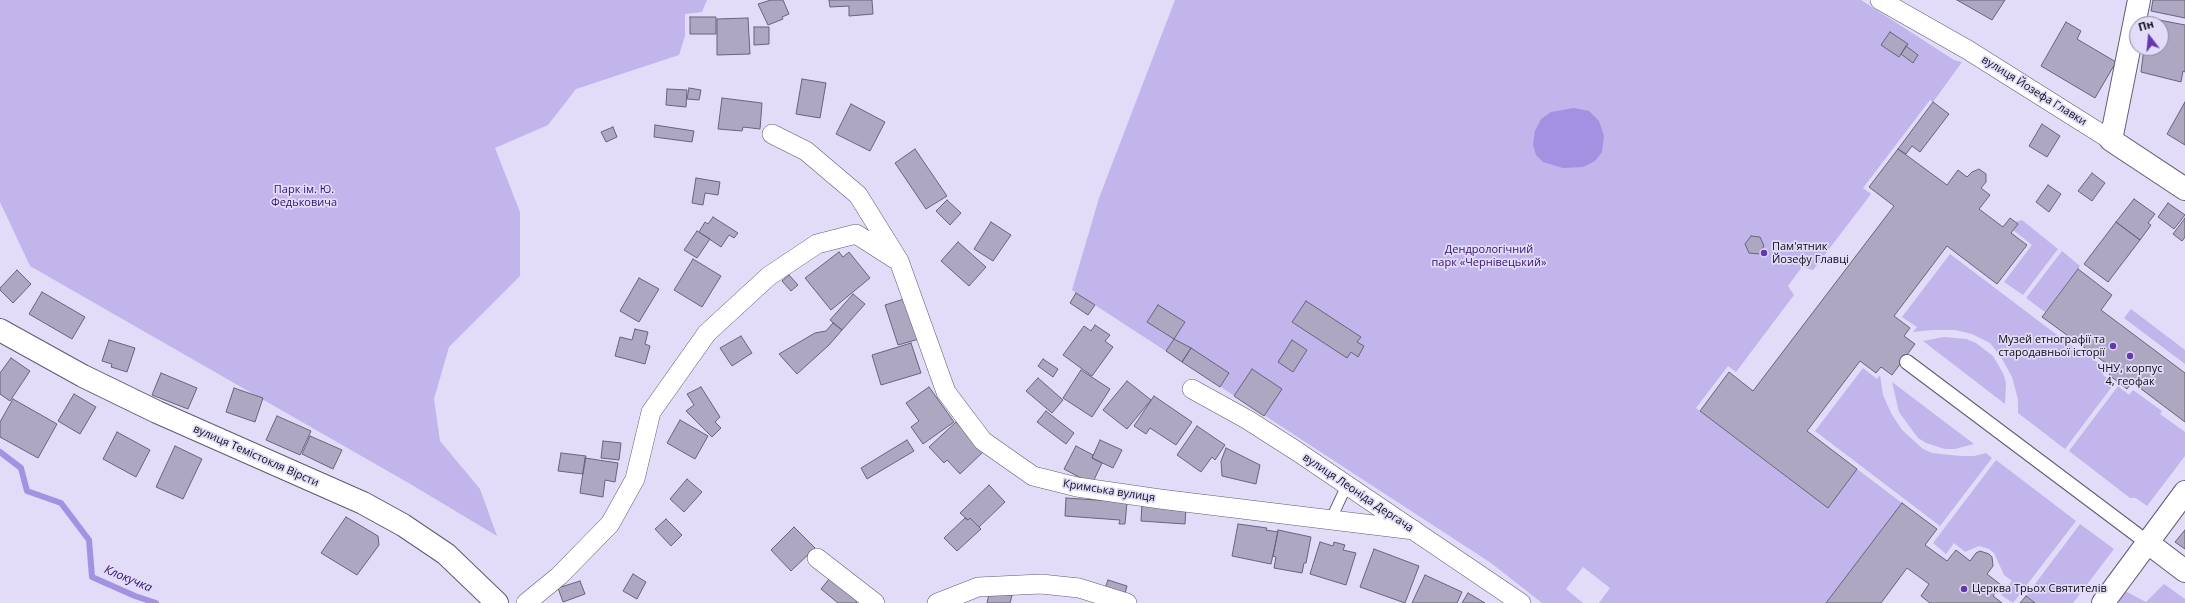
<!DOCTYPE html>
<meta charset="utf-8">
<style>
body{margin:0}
#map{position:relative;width:2185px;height:603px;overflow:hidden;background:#e2dcf9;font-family:"Open Sans",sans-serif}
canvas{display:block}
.north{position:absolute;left:2129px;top:16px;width:40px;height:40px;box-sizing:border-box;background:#e2dcf9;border:1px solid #8d899e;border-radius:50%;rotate:344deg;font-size:11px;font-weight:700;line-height:16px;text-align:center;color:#0e0c15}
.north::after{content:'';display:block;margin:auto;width:14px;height:18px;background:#6338b0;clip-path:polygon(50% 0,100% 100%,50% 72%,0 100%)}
</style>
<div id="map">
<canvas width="2185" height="603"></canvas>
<div class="north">Пн</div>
</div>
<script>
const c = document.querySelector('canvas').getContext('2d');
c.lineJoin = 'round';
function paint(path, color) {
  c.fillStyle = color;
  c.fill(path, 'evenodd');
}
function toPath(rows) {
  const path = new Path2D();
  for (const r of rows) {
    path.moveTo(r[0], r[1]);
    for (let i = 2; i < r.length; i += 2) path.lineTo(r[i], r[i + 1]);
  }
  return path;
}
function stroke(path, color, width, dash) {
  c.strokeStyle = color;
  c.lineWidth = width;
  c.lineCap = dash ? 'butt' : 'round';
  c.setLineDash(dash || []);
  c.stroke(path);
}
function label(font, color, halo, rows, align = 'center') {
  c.font = font + ' "Open Sans",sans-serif';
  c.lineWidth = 3.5;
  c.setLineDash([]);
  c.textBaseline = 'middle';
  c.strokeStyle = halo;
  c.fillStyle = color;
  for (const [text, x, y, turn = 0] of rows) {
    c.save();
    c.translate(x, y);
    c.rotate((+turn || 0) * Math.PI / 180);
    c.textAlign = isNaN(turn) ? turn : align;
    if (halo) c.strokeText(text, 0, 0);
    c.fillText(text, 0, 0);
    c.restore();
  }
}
paint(toPath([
 [0,0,707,0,702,12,685,14,685,36,679,55,576,89,548,125,495,148,520,212,520,276,449,347,434,399,440,441,480,489,497,536,412,485,30,266,0,202],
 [1175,0,1861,0,1954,60,1962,62,1933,102,1930,100,1863,188,1871,194,1813,270,1802,267,1788,286,1794,295,1736,372,1728,366,1696,408,1827,507,1857,469,1902,503,1826,603,1599,603,1610,588,1583,567,1566,589,1583,603,1542,603,1491,563,1072,290,1099,198],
 [2022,220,2058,249,2023,295,2004,282,2032,245,2013,230,2018,224,2015,222],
 [2062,251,2080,266,2045,312,2026,298],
 [1950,254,2077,350,2079,348,2107,370,2103,375,2114,384,2065,449,2018,413,2018,399,2012,377,2001,357,1990,343,1972,334,1955,330,1933,330,1913,332,1917,327,1902,317],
 [2131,309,2185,350,2185,364,2124,318],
 [1944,337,1966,339,1976,343,1993,356,2003,373,2006,383,2005,404,1923,341],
 [1863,368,1877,379,1880,375,1883,395,1891,413,1902,430,1923,449,1932,453,1961,456,1974,456,1986,453,1992,458,1940,526,1815,431],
 [1892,382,1974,444,1955,449,1945,449,1926,443,1918,438,1899,412],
 [2118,386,2129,395,2133,390,2162,411,2160,414,2185,432,2185,456,2147,506,2136,498,2130,498,2069,451],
 [1996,460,2076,521,2013,603,2001,595,2012,581,2004,575,1994,553,1989,549,1979,546,1965,552,1954,543,1946,554,1933,543],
 [2080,524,2114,549,2073,603,2035,603,2026,596],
 [2164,584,2185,599,2185,603,2117,603,2125,591,2146,602]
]), '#c1b5eb');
paint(toPath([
 [1574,108,1589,111,1599,121,1604,136,1602,152,1595,161,1583,167,1563,168,1543,162,1536,155,1533,145,1535,131,1541,119,1551,112]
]), '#a591e1');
stroke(toPath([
 [0,452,21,468,27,491,61,503,89,540,92,577,135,596,156,603]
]), '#a591e1', 6);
const building = toPath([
 [771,0,783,0,789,14,782,17,783,19,768,25,758,4,771,0],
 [829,0,872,0,873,14,849,16,849,6,830,7,829,0],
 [1957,0,2005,0,1992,20,1957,0],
 [2153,0,2185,0,2185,18,2151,11,2153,0],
 [690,17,716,17,716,34,690,34,690,17],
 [748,18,750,54,717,55,717,19,748,18],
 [2149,18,2185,25,2185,72,2183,71,2181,82,2141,72,2144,48,2161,48,2161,24,2148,24,2149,18],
 [2066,22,2081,31,2077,39,2116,62,2095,98,2041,66,2066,22],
 [754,27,769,27,769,44,754,45,754,27],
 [1890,32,1908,44,1899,57,1881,45,1890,32],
 [1906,46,1918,55,1913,63,1901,54,1906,46],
 [802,79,826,83,820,118,796,114,802,79],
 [689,88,701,90,699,100,687,99,689,88],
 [667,89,687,90,686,107,666,105,667,89],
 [722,98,762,103,760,129,743,127,742,131,718,129,722,98],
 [1933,102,1949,114,1920,152,1912,146,1906,154,1898,149,1933,102],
 [2185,102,2185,145,2167,134,2185,102],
 [851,104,885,122,870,151,836,134,851,104],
 [2042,124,2060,136,2047,157,2029,146,2042,124],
 [655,125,694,131,692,142,654,137,655,125],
 [613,127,617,137,606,142,601,132,613,127],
 [915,149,947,196,926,209,895,163,915,149],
 [1898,149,1947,185,1958,170,1967,177,1972,172,1979,169,1986,174,1986,182,1981,188,1990,195,1979,209,2003,227,2010,218,2018,224,2011,233,2027,245,1997,284,1947,246,1894,316,1910,328,1904,336,1915,344,1892,375,1881,367,1876,373,1860,361,1807,431,1857,469,1828,508,1700,411,1729,372,1753,391,1894,206,1869,187,1898,149],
 [2092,173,2105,183,2092,201,2078,191,2092,173],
 [696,178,720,182,718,195,705,193,703,205,692,203,696,178],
 [2048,185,2061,194,2049,212,2036,202,2048,185],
 [2134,199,2155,214,2148,223,2151,225,2140,240,2116,222,2134,199],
 [947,200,961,213,950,225,936,211,947,200],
 [2168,203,2185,215,2174,229,2158,217,2168,203],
 [713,217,738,233,734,238,729,235,721,247,699,232,705,222,708,224,713,217],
 [2185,218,2185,237,2182,241,2173,234,2185,218],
 [991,222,1011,235,993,261,974,249,991,222],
 [2116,222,2140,240,2108,282,2084,264,2116,222],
 [697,231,710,239,697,258,684,250,697,231],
 [1751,236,1760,237,1764,246,1759,254,1749,253,1745,244,1751,236],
 [958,242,986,267,969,286,941,261,958,242],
 [839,252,843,257,849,252,870,278,831,310,805,278,839,252],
 [693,259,721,276,702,307,674,290,693,259],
 [2078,269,2112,295,2101,310,2185,373,2185,422,2132,382,2127,389,2109,375,2114,369,2042,317,2078,269],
 [17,270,31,284,13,303,0,290,0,288,17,270],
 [789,275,798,285,791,291,782,281,789,275],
 [639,278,659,289,639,322,620,311,639,278],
 [42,292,85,317,72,339,29,314,42,292],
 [1076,293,1095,305,1088,315,1070,303,1076,293],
 [853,294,865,304,842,330,830,320,853,294],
 [907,298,919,339,898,345,885,305,907,298],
 [1306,301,1361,337,1357,342,1364,346,1358,357,1351,352,1347,358,1292,322,1306,301],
 [1158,305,1185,322,1174,339,1147,322,1158,305],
 [833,323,842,330,829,345,797,374,779,354,815,333,826,331,833,323],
 [1095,325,1110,335,1105,341,1113,347,1092,376,1063,355,1084,326,1091,331,1095,325],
 [635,329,648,332,645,344,650,346,645,364,615,356,620,337,632,340,635,329],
 [741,336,752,353,732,366,720,348,741,336],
 [1174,339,1191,348,1182,362,1166,351,1174,339],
 [109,340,135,348,127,372,111,367,112,364,102,361,109,340],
 [1292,340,1307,350,1293,372,1278,362,1292,340],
 [911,343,921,373,881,385,872,355,911,343],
 [1191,348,1229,373,1220,387,1182,362,1191,348],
 [11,358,30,371,10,401,0,394,0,373,11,358],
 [1043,359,1058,369,1053,377,1038,366,1043,359],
 [1252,369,1282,389,1264,416,1234,396,1252,369],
 [1081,370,1110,389,1092,417,1063,398,1081,370],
 [161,373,197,388,188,409,152,395,161,373],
 [1038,378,1063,400,1052,413,1026,391,1038,378],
 [1127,381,1151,400,1127,429,1103,410,1127,381],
 [701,387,720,417,715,422,721,428,712,437,686,411,694,405,687,394,701,387],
 [929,387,954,422,923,444,911,427,919,421,906,403,929,387],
 [234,388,263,398,255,422,226,412,234,388],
 [74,394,96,407,80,434,58,421,74,394],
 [1154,396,1192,422,1176,445,1150,428,1146,434,1134,426,1154,396],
 [13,399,57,424,38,458,0,437,0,422,13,399],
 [1046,411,1074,433,1066,444,1037,422,1046,411],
 [277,416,311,431,300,455,266,440,277,416],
 [680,420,708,436,695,459,667,443,680,420],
 [956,422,983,452,960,474,947,460,944,463,929,447,956,422],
 [1197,426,1225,445,1215,460,1212,457,1201,472,1177,455,1197,426],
 [117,432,150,450,136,477,103,459,117,432],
 [310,436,342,450,333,469,302,454,310,436],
 [907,440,914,451,867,479,861,468,907,440],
 [1100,440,1122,450,1113,468,1092,458,1100,440],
 [603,441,621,443,619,460,601,458,603,441],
 [175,446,202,459,183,499,156,487,175,446],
 [1076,446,1093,455,1092,458,1102,463,1092,484,1064,469,1076,446],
 [1226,448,1260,465,1256,484,1222,476,1221,461,1226,448],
 [561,453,586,456,583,474,558,471,561,453],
 [585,458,618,463,615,482,605,480,603,497,580,493,585,458],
 [687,479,702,492,684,512,670,499,687,479],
 [989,485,1005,502,979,527,970,518,968,520,960,513,989,485],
 [1066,498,1127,502,1125,524,1119,524,1120,520,1065,516,1066,498],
 [1142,503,1186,506,1185,524,1141,521,1142,503],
 [1902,503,1937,529,1925,545,1947,561,1956,550,1970,561,1976,553,1980,551,1989,554,1992,557,1993,566,1987,574,2001,585,1993,596,2002,603,1930,603,1921,596,1929,584,1907,568,1881,603,1826,603,1902,503],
 [346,517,378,536,379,545,357,575,321,553,346,517],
 [965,518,968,520,970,518,981,529,957,551,944,538,965,518],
 [666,519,682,535,671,546,655,529,666,519],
 [1238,524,1267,528,1266,530,1278,532,1271,564,1232,556,1238,524],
 [794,527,815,548,791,571,771,550,794,527],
 [1278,530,1311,537,1306,563,1304,563,1302,573,1274,568,1276,557,1273,556,1278,530],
 [2185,530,2185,549,2175,542,2185,530],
 [1320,542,1333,546,1334,542,1345,545,1343,550,1356,553,1346,585,1310,574,1320,542],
 [1374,549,1419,566,1405,603,1360,587,1374,549],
 [633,574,646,582,637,599,623,591,633,574],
 [833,574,861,596,856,603,838,603,821,589,833,574],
 [1425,575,1462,592,1457,603,1412,603,1425,575],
 [1108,580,1127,586,1124,597,1104,591,1108,580],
 [580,581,585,594,563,602,558,588,580,581],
 [990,590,1012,595,1010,603,987,603,990,590],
 [1468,593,1485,603,1462,603,1468,593],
 [2026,596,2035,603,2020,603,2026,596]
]);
paint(building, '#ada7c2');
stroke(building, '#68637b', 1);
const service = toPath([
 [1331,519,1347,485]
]);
const pedestrian = toPath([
 [1907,362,2148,543]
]);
const minor = toPath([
 [1880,0,1968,50,2111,140],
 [772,134,806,151,858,195,899,261,946,392,983,441,1033,476,1077,487,1160,499,1414,530],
 [1192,389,1248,420,1298,452,1521,603],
 [817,558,875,603],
 [526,603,559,576,610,524,635,479,651,412,707,333,769,276,817,244,856,234,895,259],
 [937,603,978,587,1041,584,1079,588,1127,603]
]);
const tertiary = toPath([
 [2139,0,2111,140,2185,189],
 [0,330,83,376,157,412,363,503,403,525,446,554,497,603],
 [2148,543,2185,571],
 [2103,603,2185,492]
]);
stroke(service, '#5f5a72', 12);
stroke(pedestrian, '#5f5a72', 16);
stroke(minor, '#5f5a72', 20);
stroke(tertiary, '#5f5a72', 24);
stroke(service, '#fff', 10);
stroke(pedestrian, '#fff', 14);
stroke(minor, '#fff', 19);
stroke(tertiary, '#fff', 22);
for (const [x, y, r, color] of [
 [1764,253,4,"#6338b0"],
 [2113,346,4,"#6338b0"],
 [2130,356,4,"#6338b0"],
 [1964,589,4,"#6338b0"]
]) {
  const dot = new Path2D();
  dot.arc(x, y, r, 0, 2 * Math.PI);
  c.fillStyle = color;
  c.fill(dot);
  stroke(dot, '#e2dcf9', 1.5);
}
label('11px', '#0e0c15', '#e2dcf9', [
 ["вулиця Йозефа Главки",2034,91,32],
 ["вулиця Темістокля Вірсти",256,456,24],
 ["Кримська вулиця",1109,491,9],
 ["вулиця Леоніда Дергача",1358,493,34]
]);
label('11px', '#37106d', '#e2dcf9', [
 ["Парк ім. Ю.",304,190],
 ["Федьковича",304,203],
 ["Дендрологічний",1489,250],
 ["парк «Чернівецький»",1489,263]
]);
label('11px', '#0e0c15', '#e2dcf9', [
 ["Пам'ятник",1772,247],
 ["Йозефу Главці",1772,260],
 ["Музей етнографії та",2105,340,"right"],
 ["стародавньої історії",2105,353,"right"],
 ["ЧНУ, корпус",2130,369,"center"],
 ["4, геофак",2130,382,"center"],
 ["Церква Трьох Святителів",1972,589]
], 'left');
label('italic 12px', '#360f6d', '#e2dcf9', [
 ["Клокучка",128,579,23]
]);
</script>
